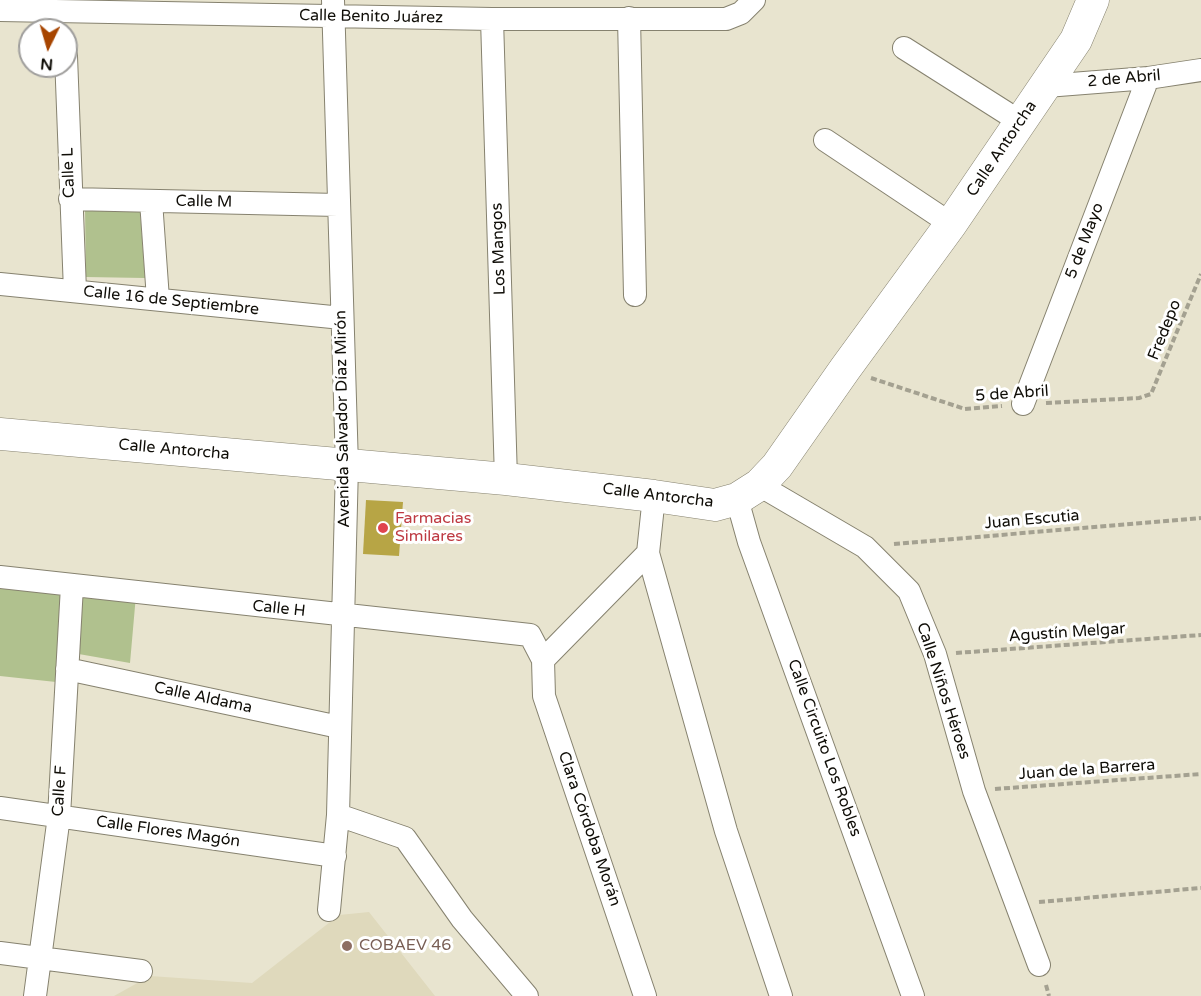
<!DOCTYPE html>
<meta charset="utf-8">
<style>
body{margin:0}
#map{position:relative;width:1201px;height:996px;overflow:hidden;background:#e8e4cf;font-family:"Varela Round",sans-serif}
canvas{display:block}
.north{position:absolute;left:18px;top:18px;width:60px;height:60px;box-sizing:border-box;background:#fff;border:2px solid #9f9e9c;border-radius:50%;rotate:185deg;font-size:16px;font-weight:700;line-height:24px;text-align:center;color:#0f0d07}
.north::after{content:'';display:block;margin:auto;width:21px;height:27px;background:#a74500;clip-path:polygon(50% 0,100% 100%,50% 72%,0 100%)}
</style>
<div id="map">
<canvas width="1201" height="996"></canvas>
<div class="north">N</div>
</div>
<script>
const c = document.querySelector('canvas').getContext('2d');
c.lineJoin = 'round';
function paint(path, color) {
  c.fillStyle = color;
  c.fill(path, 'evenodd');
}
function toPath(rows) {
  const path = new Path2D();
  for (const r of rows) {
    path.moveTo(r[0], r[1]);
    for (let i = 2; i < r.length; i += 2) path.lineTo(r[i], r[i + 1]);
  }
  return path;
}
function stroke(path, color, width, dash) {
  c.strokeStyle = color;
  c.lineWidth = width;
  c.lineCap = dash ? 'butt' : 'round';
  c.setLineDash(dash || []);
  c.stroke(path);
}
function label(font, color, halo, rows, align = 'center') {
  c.font = font + ' "Varela Round",sans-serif';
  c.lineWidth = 6;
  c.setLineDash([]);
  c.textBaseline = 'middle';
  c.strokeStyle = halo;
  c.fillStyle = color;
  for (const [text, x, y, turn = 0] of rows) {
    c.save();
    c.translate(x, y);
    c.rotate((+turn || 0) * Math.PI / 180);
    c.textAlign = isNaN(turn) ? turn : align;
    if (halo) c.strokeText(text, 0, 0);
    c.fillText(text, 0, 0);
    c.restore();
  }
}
paint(toPath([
 [369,912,435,996,114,996,150,976,252,983,339,915]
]), '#dfd9bc');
paint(toPath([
 [85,209,140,211,145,278,86,277],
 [0,581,65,588,56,682,0,676],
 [78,590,136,595,130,663,73,653]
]), '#b0c18e');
paint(toPath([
 [366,500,403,502,399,556,363,554]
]), '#b7a545');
const street = toPath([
 [0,10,492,19,726,19,741,13,754,0],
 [629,18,635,295],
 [492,19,506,479],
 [904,48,1019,121],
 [66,56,75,291],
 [1046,86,1148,78,1201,70],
 [825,140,951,224],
 [70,199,338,205],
 [151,201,158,299],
 [0,284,342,318],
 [1023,404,1148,78],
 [759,485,865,547,909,591,935,654,974,791,1039,965],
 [654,496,648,553,726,831,781,996],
 [737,499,749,542,913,996],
 [0,577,530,635,543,660,544,696,645,996],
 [543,660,648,553],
 [67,669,339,727],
 [0,808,335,856],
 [338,815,405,838,462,919,527,996],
 [329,910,338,815,347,466,333,0],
 [0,953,141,971],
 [35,996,59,816,72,586]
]);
const secondary = toPath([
 [0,434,506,479,654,496,715,505,737,499,759,485,777,466,845,369,951,224,1076,40,1093,0]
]);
stroke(street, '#86826f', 24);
stroke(secondary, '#86826f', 33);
stroke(toPath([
 [871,378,965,409,1002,406],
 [1046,403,1139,398,1151,394,1201,274],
 [894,544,1201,518],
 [956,653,1201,635],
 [995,789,1201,774],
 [1039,902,1201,888],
 [1046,985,1049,996]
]), '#a4a191', 4, [6, 3]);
stroke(street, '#fff', 22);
stroke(secondary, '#fff', 32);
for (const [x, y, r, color] of [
 [383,528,6,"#e0444e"],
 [347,946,6,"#8d6e63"]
]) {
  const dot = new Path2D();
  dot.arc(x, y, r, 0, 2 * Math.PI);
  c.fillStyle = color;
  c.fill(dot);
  stroke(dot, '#fff', 2);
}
label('16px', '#0f0d07', '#fff', [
 ["Calle Benito Juárez",371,17,1],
 ["2 de Abril",1124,79,-5],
 ["Calle Antorcha",1002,149,-56],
 ["Calle L",69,173,-92],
 ["Calle M",204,202,1],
 ["5 de Mayo",1085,241,-69],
 ["Los Mangos",499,249,-92],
 ["Calle 16 de Septiembre",171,301,6],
 ["Fredepo",1165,330,-68],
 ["5 de Abril",1012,394,-4],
 ["Avenida Salvador Díaz Mirón",343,419,-91],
 ["Calle Antorcha",174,450,5],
 ["Calle Antorcha",658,496,7],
 ["Juan Escutia",1032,520,-5],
 ["Calle H",279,609,6],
 ["Agustín Melgar",1067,633,-4],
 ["Calle Niños Héroes",943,691,72],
 ["Calle Aldama",203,698,12],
 ["Calle Circuito Los Robles",824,748,70],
 ["Juan de la Barrera",1087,770,-4],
 ["Calle F",60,791,-86],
 ["Clara Córdoba Morán",589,829,71],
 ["Calle Flores Magón",168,832,8]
]);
label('16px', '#be3a42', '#fff', [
 ["Farmacias",395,519],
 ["Similares",395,537]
], 'left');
label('16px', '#785e54', '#fff', [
 ["COBAEV 46",359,946]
], 'left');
</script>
